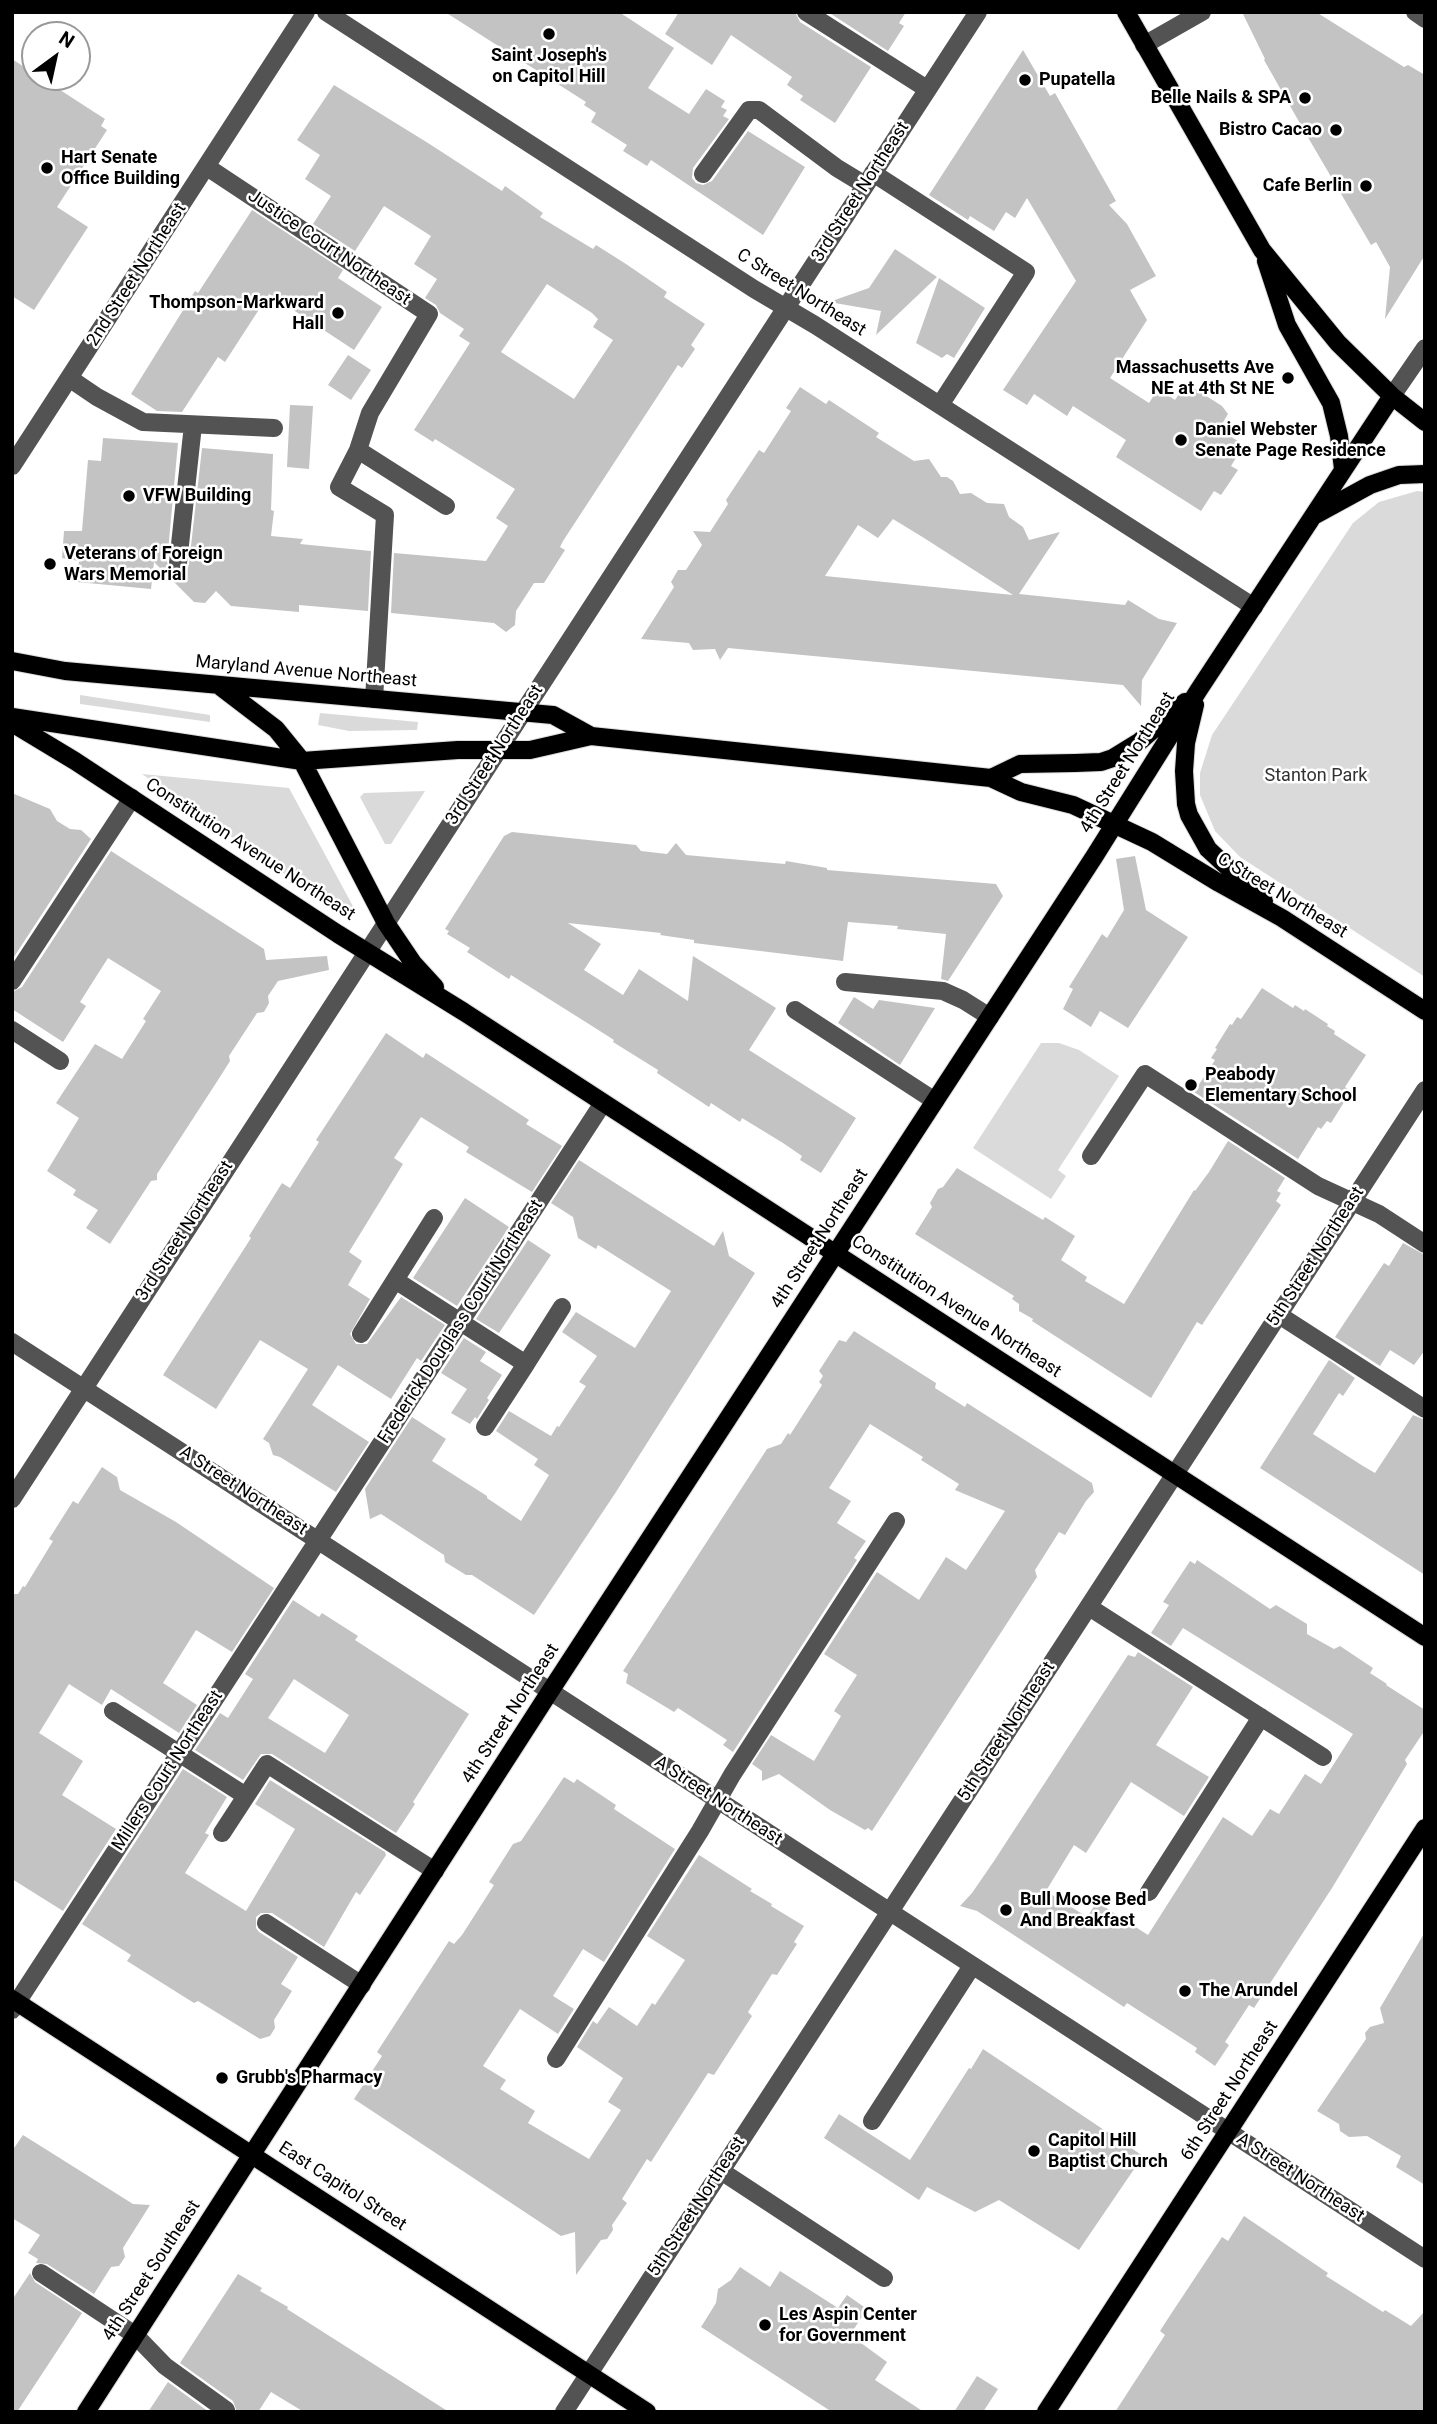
<!DOCTYPE html>
<style>
body{margin:0}
#map{position:relative;width:1437px;height:2424px;overflow:hidden;background:#fff;font-family:Roboto,sans-serif}
canvas{display:block}
.frame{position:absolute;inset:0;border:14px solid #000;pointer-events:none}
.north{position:absolute;left:21px;top:21px;width:70px;height:70px;box-sizing:border-box;background:#fff;border:2px solid #999;border-radius:50%;rotate:33deg;font-size:19px;font-weight:700;line-height:28px;text-align:center;color:#000}
.north::after{content:'';display:block;margin:auto;width:24px;height:32px;background:#000;clip-path:polygon(50% 0,100% 100%,50% 72%,0 100%)}
</style>
<div id="map">
<canvas width="1437" height="2424"></canvas>
<div class="frame"></div>
<div class="north">N</div>
</div>
<script>
const c = document.querySelector('canvas').getContext('2d');
c.lineJoin = 'round';
function paint(path, color) {
  c.fillStyle = color;
  c.fill(path, 'evenodd');
}
function toPath(rows) {
  const path = new Path2D();
  for (const r of rows) {
    path.moveTo(r[0], r[1]);
    for (let i = 2; i < r.length; i += 2) path.lineTo(r[i], r[i + 1]);
  }
  return path;
}
function stroke(path, color, width, dash) {
  c.strokeStyle = color;
  c.lineWidth = width;
  c.lineCap = dash ? 'butt' : 'round';
  c.setLineDash(dash || []);
  c.stroke(path);
}
function label(font, color, halo, rows, align = 'center') {
  c.font = font + ' Roboto,sans-serif';
  c.lineWidth = 5;
  c.setLineDash([]);
  c.textBaseline = 'middle';
  c.strokeStyle = halo;
  c.fillStyle = color;
  for (const [text, x, y, turn = 0] of rows) {
    c.save();
    c.translate(x, y);
    c.rotate((+turn || 0) * Math.PI / 180);
    c.textAlign = isNaN(turn) ? turn : align;
    if (halo) c.strokeText(text, 0, 0);
    c.fillText(text, 0, 0);
    c.restore();
  }
}
paint(toPath([
 [1417,491,1425,492,1425,977,1240,857,1215,831,1200,795,1200,773,1212,735,1353,523,1379,502],
 [80,695,210,715,210,722,80,704],
 [320,713,418,722,417,730,349,731,318,725],
 [142,774,289,788,354,908,347,910,343,915],
 [425,791,391,844,385,844,360,797,364,793],
 [1041,1043,1059,1043,1079,1050,1119,1076,1058,1170,1066,1176,1051,1199,973,1148]
]), '#dadada');
paint(toPath([
 [445,12,619,12,674,48,648,88,689,114,706,89,725,101,721,107,727,110,723,116,729,119,693,168,692,178,696,183,703,185,712,181,748,131,805,167,763,235,651,160,647,166,623,151,627,145,591,122,596,113,584,105,586,102],
 [679,12,795,12,800,22,871,67,835,123,800,100,803,96,787,85,792,77,731,35,712,65,665,34],
 [828,12,906,12,899,23,904,26,888,51],
 [1242,12,1316,12,1404,67,1408,65,1425,75,1425,255,1385,319,1390,267,1376,242,1371,245,1306,134,1264,60,1265,59],
 [1023,50,1050,96,1055,93,1116,201,1109,205,1127,224,1156,276,1130,290,1147,320,1110,378,1149,403,1158,389,1175,400,1186,383,1222,406,1228,414,1219,429,1244,445,1231,466,1238,470,1221,495,1214,491,1201,511,1116,457,1126,440,1073,406,1067,416,1034,394,1027,405,1003,390,1076,281,1027,198,1015,218,1006,212,994,231,970,216,968,220,929,195],
 [12,59,35,74,35,77,40,77,105,119,101,126,107,130,57,207,88,227,34,310,12,296],
 [334,85,428,143,502,191,505,186,543,213,540,217,593,249,596,245,626,264,667,292,664,297,705,324,691,345,695,349,682,368,678,365,563,541,560,547,565,550,544,583,534,583,516,611,515,625,506,632,494,623,391,613,394,553,486,561,508,526,496,518,515,489,435,439,433,442,414,430,470,343,459,336,464,329,440,313,436,305,425,298,437,279,414,264,431,236,384,206,355,251,313,224,331,196,305,179,320,155,297,140],
 [547,284,592,313,598,319,593,327,613,340,574,399,501,352],
 [252,210,343,270,338,278,382,307,354,350,269,294,225,362,218,357,182,412,157,411,131,394,195,291,198,293],
 [895,249,937,277,876,335,881,311,829,302,869,288],
 [939,278,985,308,954,358,947,354,942,358,916,343],
 [348,355,371,370,351,400,328,385],
 [800,387,826,404,829,400,879,433,876,437,914,461,929,459,941,477,947,477,953,481,960,494,971,493,987,503,1004,504,1009,517,1023,527,1029,540,1060,532,1019,594,1125,605,1128,600,1159,619,1177,623,1142,680,1141,706,1123,685,728,648,720,660,715,649,693,650,689,643,641,639,674,587,671,582,678,570,686,570,702,545,693,531,710,532,728,504,726,500,759,450,764,453,791,411,786,408],
 [893,519,924,538,1013,595,825,576,858,525,878,538],
 [290,405,313,406,309,469,287,467],
 [103,438,178,443,167,562,171,572,177,574,187,570,189,564,202,448,273,454,271,510,274,511,271,536,303,539,300,544,371,551,368,611,299,605,299,612,231,606,216,591,205,603,194,602,154,562,151,589,77,582,79,561,62,558,64,531,82,531,88,460,101,461],
 [12,793,50,809,57,821,70,829,81,830,91,839,12,960],
 [512,832,636,845,641,851,667,854,676,843,686,855,785,864,786,861,827,868,827,870,996,884,1003,896,948,981,941,979,946,934,897,929,898,926,848,922,843,961,694,943,694,940,660,935,661,933,568,923,601,944,584,970,623,995,639,969,688,1001,693,956,776,1008,749,1050,856,1118,821,1173,800,1160,802,1156,783,1143,742,1118,740,1122,711,1103,709,1107,657,1073,658,1070,613,1042,614,1040,592,1026,511,975,509,979,467,952,470,948,447,934,449,931,445,929,504,836],
 [111,851,264,949,266,960,327,956,329,970,278,981,268,996,269,1003,264,1012,257,1013,229,1056,230,1061,218,1080,157,1174,157,1180,151,1181,110,1244,86,1228,98,1210,73,1195,76,1190,47,1171,79,1118,56,1103,95,1044,122,1059,146,1021,143,1019,161,991,108,958,80,1002,86,1006,63,1042,12,1009,12,992,22,987],
 [1135,856,1146,910,1188,937,1128,1028,1100,1011,1091,1027,1063,1009,1073,989,1069,987,1102,934,1107,938,1124,910,1116,859],
 [1262,988,1293,1008,1295,1005,1304,1011,1305,1009,1328,1024,1327,1026,1335,1031,1334,1034,1366,1055,1345,1087,1348,1089,1343,1097,1346,1099,1331,1123,1327,1121,1321,1129,1318,1127,1298,1159,1194,1092,1215,1060,1211,1058,1217,1049,1215,1048,1230,1024,1232,1025,1237,1017,1241,1019],
 [854,997,873,1009,879,1000,935,1008,900,1065,838,1023],
 [386,1033,423,1058,426,1053,483,1090,529,1120,526,1124,562,1146,532,1192,466,1152,469,1147,421,1117,394,1158,403,1164,349,1252,362,1261,348,1285,370,1299,350,1334,356,1344,367,1344,401,1297,445,1325,421,1361,417,1358,391,1399,338,1365,312,1405,369,1442,336,1492,280,1457,273,1455,269,1443,263,1439,308,1369,260,1340,216,1409,163,1375,251,1238,249,1236,282,1183,290,1188,319,1142,316,1140],
 [1228,1141,1285,1178,1277,1191,1281,1193,1276,1201,1281,1205,1202,1325,1197,1322,1151,1398,1032,1321,1033,1319,1019,1311,1019,1304,1012,1299,1014,1296,915,1234,932,1207,930,1203,938,1189,943,1187,957,1168,1043,1220,1045,1217,1075,1236,1061,1260,1087,1277,1085,1281,1124,1304,1194,1190,1195,1191,1209,1172],
 [579,1160,714,1246,723,1231,729,1256,755,1273,616,1492,534,1615,472,1575,466,1575,445,1562,444,1555,381,1514,370,1519,365,1489,412,1417,446,1439,432,1461,487,1496,487,1498,521,1521,549,1475,534,1465,538,1459,496,1431,509,1411,551,1436,557,1426,559,1427,586,1386,579,1382,597,1356,562,1332,576,1312,635,1348,671,1291,598,1245,596,1249,578,1238,573,1217,551,1203],
 [465,1198,509,1227,457,1306,413,1278],
 [528,1240,551,1255,499,1333,476,1319],
 [1403,1243,1425,1255,1425,1350,1414,1365,1390,1350,1380,1366,1335,1337,1384,1263,1389,1266],
 [854,1331,936,1383,935,1388,965,1407,967,1403,1092,1483,1094,1492,1086,1501,1065,1535,1059,1532,1035,1570,1037,1577,872,1831,868,1828,865,1830,830,1810,779,1774,762,1781,762,1771,752,1764,771,1735,814,1761,841,1716,834,1711,857,1675,824,1654,877,1572,919,1600,946,1557,966,1570,1005,1511,955,1490,959,1484,921,1460,923,1457,870,1424,829,1488,851,1501,837,1523,866,1541,854,1558,857,1560,733,1752,723,1745,727,1740,678,1708,674,1712,626,1683,628,1674,623,1671,767,1449,781,1444,788,1433,790,1435,822,1385,819,1382,823,1376,819,1371,839,1340,846,1342],
 [464,1338,486,1352,480,1361,502,1375,487,1398,489,1400,477,1419,475,1417,470,1424,451,1413,467,1389,441,1373],
 [1329,1360,1355,1378,1343,1396,1339,1393,1313,1434,1363,1466,1375,1473,1413,1415,1425,1420,1425,1575,1260,1468],
 [102,1467,117,1477,120,1490,176,1522,274,1588,232,1652,196,1630,163,1683,197,1705,179,1733,111,1689,102,1705,69,1684,39,1733,83,1761,62,1795,116,1829,63,1911,12,1879,12,1594,18,1594,23,1586,25,1587,53,1541,49,1539,73,1501,78,1504],
 [1197,1560,1270,1609,1276,1605,1307,1624,1307,1634,1334,1649,1340,1646,1373,1668,1370,1673,1387,1684,1386,1685,1425,1710,1425,1730,1405,1760,1407,1764,1332,1888,1254,2008,1249,2005,1225,2042,1229,2045,1215,2066,1195,2052,1197,2048,1127,2003,1124,2007,977,1911,960,1906,972,1893,994,1861,1128,1655,1135,1657,1138,1652,1193,1687,1156,1745,1209,1777,1184,1816,1131,1782,1086,1853,1074,1845,1046,1891,1087,1917,1097,1902,1148,1935,1223,1817,1252,1836,1270,1809,1279,1814,1305,1774,1321,1784,1353,1734,1183,1628,1171,1646,1151,1633,1169,1605,1163,1602,1190,1561,1195,1564],
 [293,1600,319,1617,322,1613,358,1636,355,1640,469,1714,413,1802,415,1804,396,1833,272,1754,261,1754,243,1780,195,1750,220,1713,228,1718,253,1679,245,1674],
 [294,1679,349,1715,325,1753,268,1718],
 [183,1769,227,1797,205,1833,209,1835,185,1873,246,1911,295,1829,255,1804,270,1780,385,1852,386,1855,360,1895,356,1892,324,1947,272,1913,261,1913,256,1917,256,1928,259,1932,298,1957,281,1984,292,1991,274,2020,275,2028,270,2036,260,2039,198,2001,194,2003,127,1961,131,1955,82,1924],
 [564,1777,574,1783,577,1779,616,1805,614,1809,675,1849,604,1962,583,1949,553,1996,574,2009,558,2034,520,2009,483,2066,506,2080,500,2089,535,2111,528,2123,589,2159,621,2110,608,2102,623,2078,577,2047,593,2021,597,2024,609,2007,637,2026,652,2003,655,2005,685,1960,647,1936,699,1855,752,1889,750,1891,772,1904,771,1906,804,1926,794,1942,797,1944,777,1975,772,1974,748,2012,752,2016,714,2075,708,2073,651,2162,647,2159,622,2199,627,2203,612,2225,613,2230,607,2239,601,2240,576,2275,575,2232,561,2236,354,2099,382,2056,377,2052,449,1941,454,1944,462,1935,494,1885,489,1882,513,1844,521,1841],
 [1425,1932,1425,2185,1396,2167,1401,2156,1367,2136,1349,2137,1340,2131,1339,2124,1317,2111,1366,2039,1365,2033,1370,2027,1384,2023,1380,2008],
 [983,2049,1143,2156,1079,2250,999,2200,975,2212,927,2187,919,2200,824,2138,839,2114,910,2160,969,2068,971,2069],
 [23,2135,133,2204,150,2205,123,2248,125,2257,119,2266,111,2267,94,2294,47,2264,36,2263,38,2259,28,2253,40,2235,12,2218,12,2151],
 [1244,2216,1328,2273,1326,2276,1383,2312,1385,2310,1411,2326,1425,2311,1425,2412,1115,2412,1165,2335,1160,2331,1167,2320,1222,2237,1228,2241],
 [740,2267,770,2287,780,2271,838,2308,847,2295,867,2309,850,2335,887,2362,875,2380,924,2412,832,2412,701,2327,716,2303,718,2289,731,2280],
 [30,2273,35,2282,82,2313,17,2412,12,2412,12,2300],
 [238,2274,262,2288,260,2291,288,2307,287,2309,449,2412,304,2412,271,2392,258,2412,237,2412,233,2401,180,2363],
 [977,2376,998,2389,983,2412,954,2412],
 [168,2382,209,2412,148,2412]
]), '#c3c3c3');
const major = toPath([
 [1126,12,1262,250,1338,343,1392,396,1425,422],
 [1266,261,1287,325,1331,403,1339,436,1343,469],
 [1315,515,1370,485,1399,475,1425,474],
 [12,661,65,671,553,715,591,736],
 [221,687,276,729,302,761,386,923,413,963,435,987],
 [1195,705,1186,743,1184,771,1186,804,1189,815,1208,849,1264,901],
 [12,717,302,761,458,750,530,750,591,736,991,778,1021,792,1073,805,1152,842,1219,883,1282,918,1425,1011],
 [12,723,75,761,338,934,464,1012,1425,1637],
 [991,778,1020,764,1075,763,1101,762,1113,758,1139,742,1185,702],
 [12,1999,647,2412],
 [86,2412,549,1693,1094,857,1198,691,1392,396],
 [1046,2412,1425,1828]
]);
stroke(major, '#dbdbdb', 20);
stroke(toPath([
 [326,12,754,289,815,325,1254,607],
 [806,12,927,89],
 [1415,12,1425,19],
 [1144,45,1202,12],
 [207,167,429,314,370,413,358,450],
 [873,173,1026,272,940,405],
 [703,174,749,110,759,110,837,168,865,185],
 [69,378,97,397,143,422,274,428],
 [1392,396,1425,348],
 [12,466,306,12],
 [178,563,193,425],
 [374,699,385,515,339,487,358,450,446,506],
 [12,981,132,798],
 [845,982,943,991,963,1000,990,1017],
 [795,1010,935,1101],
 [12,1030,60,1061],
 [1091,1156,1145,1074,1318,1186,1379,1214,1425,1244],
 [434,1218,395,1280,526,1364,562,1307],
 [1279,1315,1425,1409],
 [361,1334,395,1280],
 [12,1342,1425,2259],
 [485,1427,526,1364],
 [12,1499,978,12],
 [1089,1607,1323,1757],
 [113,1711,246,1796],
 [222,1833,267,1764,435,1871],
 [1149,1892,1261,1717],
 [266,1923,362,1985],
 [12,2010,603,1103],
 [556,2059,700,1831,732,1775,896,1521],
 [872,2121,972,1966],
 [721,2171,884,2278],
 [41,2273,135,2335,165,2366,226,2410],
 [564,2412,1425,1090]
]), '#535353', 18);
stroke(major, '#000', 18);
for (const [x, y, r, color] of [
 [549,34,7,"#000"],
 [1025,80,7,"#000"],
 [1305,98,7,"#000"],
 [1336,130,7,"#000"],
 [47,168,7,"#000"],
 [1366,186,7,"#000"],
 [338,313,7,"#000"],
 [1288,378,7,"#000"],
 [1181,440,7,"#000"],
 [129,496,7,"#000"],
 [50,564,7,"#000"],
 [1191,1085,7,"#000"],
 [1006,1910,7,"#000"],
 [1185,1991,7,"#000"],
 [222,2078,7,"#000"],
 [1034,2151,7,"#000"],
 [765,2325,7,"#000"]
]) {
  const dot = new Path2D();
  dot.arc(x, y, r, 0, 2 * Math.PI);
  c.fillStyle = color;
  c.fill(dot);
  stroke(dot, '#fff', 2.5);
}
label('bold 18px', '#000', '#fff', [
 ["Saint Joseph's",549,56,"center"],
 ["on Capitol Hill",549,77,"center"],
 ["Pupatella",1039,80],
 ["Belle Nails & SPA",1291,98,"right"],
 ["Bistro Cacao",1322,130,"right"],
 ["Hart Senate",61,158],
 ["Office Building",61,179],
 ["Cafe Berlin",1352,186,"right"],
 ["Thompson-Markward",324,303,"right"],
 ["Hall",324,324,"right"],
 ["Massachusetts Ave",1274,368,"right"],
 ["NE at 4th St NE",1274,389,"right"],
 ["Daniel Webster",1195,430],
 ["Senate Page Residence",1195,451],
 ["VFW Building",143,496],
 ["Veterans of Foreign",64,554],
 ["Wars Memorial",64,575],
 ["Peabody",1205,1075],
 ["Elementary School",1205,1096],
 ["Bull Moose Bed",1020,1900],
 ["And Breakfast",1020,1921],
 ["The Arundel",1199,1991],
 ["Grubb's Pharmacy",236,2078],
 ["Capitol Hill",1048,2141],
 ["Baptist Church",1048,2162],
 ["Les Aspin Center",779,2315],
 ["for Government",779,2336]
], 'left');
label('18px', '#000', '#fff', [
 ["3rd Street Northeast",861,192,-57],
 ["Justice Court Northeast",329,248,34],
 ["2nd Street Northeast",137,275,-57],
 ["C Street Northeast",801,293,32],
 ["Maryland Avenue Northeast",306,672,5],
 ["3rd Street Northeast",495,755,-57],
 ["4th Street Northeast",1128,763,-58],
 ["Constitution Avenue Northeast",250,850,33],
 ["C Street Northeast",1282,896,31],
 ["3rd Street Northeast",185,1231,-57],
 ["4th Street Northeast",820,1239,-57],
 ["5th Street Northeast",1316,1257,-57],
 ["Constitution Avenue Northeast",956,1307,33],
 ["Frederick Douglass Court Northeast",461,1322,-57],
 ["A Street Northeast",243,1491,33],
 ["4th Street Northeast",511,1714,-57],
 ["5th Street Northeast",1007,1732,-57],
 ["Millers Court Northeast",168,1771,-57],
 ["A Street Northeast",718,1801,33],
 ["6th Street Northeast",1230,2091,-57],
 ["A Street Northeast",1300,2178,33],
 ["East Capitol Street",342,2187,33],
 ["5th Street Northeast",697,2207,-57],
 ["4th Street Southeast",152,2271,-57]
]);
label('18px', '#313131', '#fff', [
 ["Stanton Park",1316,776]
]);
</script>
